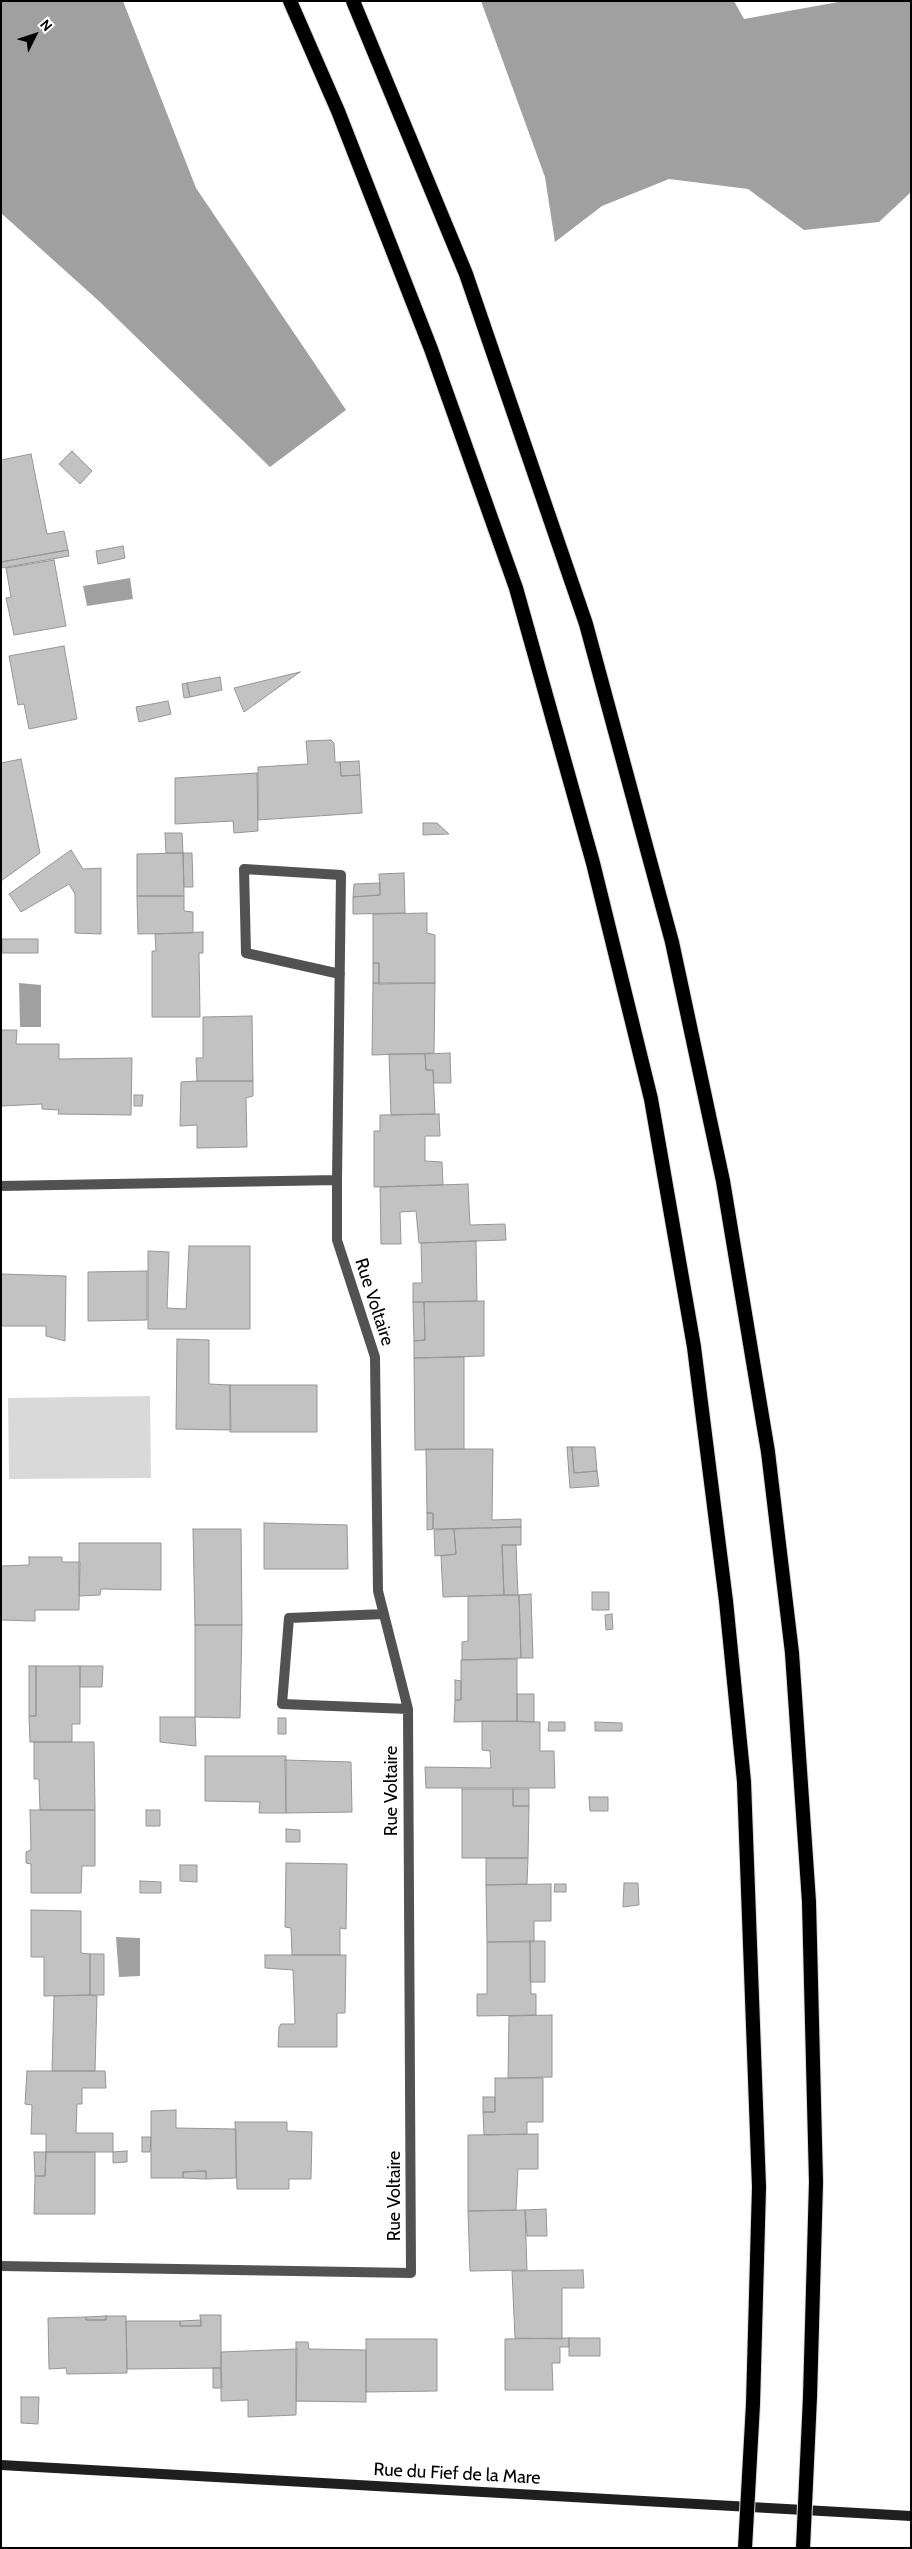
<!DOCTYPE html>
<style>
body{margin:0}
#map{position:relative;width:912px;height:2549px;overflow:hidden;background:#fff;font-family:Cabin,sans-serif}
canvas{display:block}
.frame{position:absolute;inset:0;border:2px solid #000;pointer-events:none}
.north{position:absolute;left:10px;top:10px;width:50px;height:50px;-webkit-text-stroke:4px #fff;paint-order:stroke;rotate:49deg;font-size:14px;font-weight:700;line-height:20px;text-align:center;color:#000}
.north::after{content:'';display:block;margin:auto;width:18px;height:22px;background:#000;clip-path:polygon(50% 0,100% 100%,50% 72%,0 100%)}
</style>
<div id="map">
<canvas width="912" height="2549"></canvas>
<div class="frame"></div>
<div class="north">N</div>
</div>
<script>
const c = document.querySelector('canvas').getContext('2d');
c.lineJoin = 'round';
function paint(path, color) {
  c.fillStyle = color;
  c.fill(path, 'evenodd');
}
function toPath(rows) {
  const path = new Path2D();
  for (const r of rows) {
    path.moveTo(r[0], r[1]);
    for (let i = 2; i < r.length; i += 2) path.lineTo(r[i], r[i + 1]);
  }
  return path;
}
function stroke(path, color, width, dash) {
  c.strokeStyle = color;
  c.lineWidth = width;
  c.lineCap = dash ? 'butt' : 'round';
  c.setLineDash(dash || []);
  c.stroke(path);
}
function label(font, color, halo, rows, align = 'center') {
  c.font = font + ' Cabin,sans-serif';
  c.lineWidth = 4;
  c.setLineDash([]);
  c.textBaseline = 'middle';
  c.strokeStyle = halo;
  c.fillStyle = color;
  for (const [text, x, y, turn = 0] of rows) {
    c.save();
    c.translate(x, y);
    c.rotate((+turn || 0) * Math.PI / 180);
    c.textAlign = isNaN(turn) ? turn : align;
    if (halo) c.strokeText(text, 0, 0);
    c.fillText(text, 0, 0);
    c.restore();
  }
}
paint(toPath([
 [150,1396,151,1478,9,1479,8,1398]
]), '#d9d9d9');
paint(toPath([
 [1,1,123,1,196,188,346,410,270,467,100,302,1,213],
 [481,1,734,1,744,19,844,1,911,1,911,192,879,222,804,230,748,189,669,179,602,206,555,242,545,177],
 [130,578,133,599,87,606,83,586],
 [19,983,41,985,41,1027,20,1027],
 [116,1937,140,1938,140,1976,119,1977]
]), '#a0a0a0');
const building = toPath([
 [72,451,92,471,80,484,59,464,72,451],
 [31,454,47,534,64,531,68,550,1,562,1,460,31,454],
 [123,546,125,558,98,564,96,551,123,546],
 [68,550,69,556,1,568,1,562,68,550],
 [54,560,66,626,14,635,6,598,11,597,6,568,54,560],
 [64,646,77,719,29,729,24,704,18,705,9,656,64,646],
 [300,672,244,712,234,688,300,672],
 [220,677,222,690,190,697,187,683,220,677],
 [187,683,190,697,184,698,182,684,187,683],
 [168,701,171,714,139,722,136,707,168,701],
 [331,740,334,743,335,762,340,762,341,776,360,775,362,813,258,820,258,767,308,764,306,741,331,740],
 [21,759,40,853,1,881,1,763,21,759],
 [359,761,360,775,341,776,340,762,359,761],
 [257,773,258,831,234,833,233,821,175,824,175,778,257,773],
 [423,823,437,823,449,834,423,835,423,823],
 [165,833,182,833,183,853,166,853,165,833],
 [71,850,83,869,101,868,101,934,75,933,75,894,69,884,21,912,9,894,71,850],
 [183,853,192,853,193,887,184,887,183,853],
 [183,853,184,896,137,896,137,854,183,853],
 [404,873,405,913,353,914,353,897,380,895,379,874,404,873],
 [380,883,380,895,353,897,354,884,380,883],
 [137,896,184,896,184,911,193,912,193,933,138,934,137,896],
 [427,913,427,933,435,935,435,983,379,984,379,963,373,963,373,914,427,913],
 [203,932,203,953,199,953,200,1017,152,1017,152,951,156,951,155,934,203,932],
 [2,939,38,939,38,953,2,953,2,939],
 [373,963,379,963,379,984,373,983,373,963],
 [373,983,435,983,434,1053,372,1055,373,983],
 [252,1016,253,1081,197,1081,196,1058,203,1058,203,1017,252,1016],
 [1,1030,17,1030,16,1044,59,1044,59,1059,132,1058,131,1115,58,1114,59,1110,42,1109,42,1104,1,1106,1,1030],
 [450,1053,451,1083,434,1083,433,1070,426,1070,425,1054,450,1053],
 [389,1054,425,1054,426,1070,433,1070,435,1114,391,1115,389,1054],
 [197,1081,253,1081,253,1096,246,1098,247,1147,197,1148,197,1125,180,1126,181,1082,197,1081],
 [134,1095,143,1095,142,1106,134,1106,134,1095],
 [439,1114,440,1136,425,1136,425,1161,442,1162,443,1185,374,1187,374,1131,380,1131,380,1115,439,1114],
 [468,1184,470,1225,505,1224,506,1240,419,1243,416,1211,400,1212,401,1244,381,1244,380,1187,468,1184],
 [476,1241,477,1301,413,1302,413,1283,422,1283,421,1243,476,1241],
 [189,1246,250,1246,250,1329,148,1329,148,1251,169,1252,167,1308,186,1309,189,1246],
 [147,1271,147,1320,88,1321,88,1272,147,1271],
 [1,1274,66,1276,65,1341,46,1336,46,1326,1,1326,1,1274],
 [484,1301,484,1356,414,1358,414,1341,425,1340,424,1302,484,1301],
 [413,1302,424,1302,425,1340,414,1341,413,1302],
 [177,1339,209,1340,209,1384,230,1385,231,1430,176,1429,177,1339],
 [464,1357,464,1449,415,1450,414,1358,464,1357],
 [230,1385,317,1385,317,1432,230,1432,230,1385],
 [567,1447,572,1447,574,1473,597,1471,599,1486,570,1488,567,1447],
 [572,1447,595,1447,597,1471,574,1473,572,1447],
 [426,1449,493,1449,492,1520,521,1519,521,1527,433,1529,433,1513,427,1513,426,1449],
 [427,1513,433,1513,433,1529,427,1530,427,1513],
 [264,1523,347,1525,348,1569,264,1569,264,1523],
 [521,1527,521,1545,502,1545,504,1595,443,1597,441,1556,456,1554,454,1529,521,1527],
 [193,1529,241,1529,242,1625,195,1625,193,1529],
 [454,1529,456,1554,435,1556,434,1530,454,1529],
 [79,1543,161,1543,161,1590,101,1589,100,1595,79,1596,79,1543],
 [502,1545,516,1545,518,1595,504,1595,502,1545],
 [29,1557,62,1557,62,1562,80,1562,79,1610,35,1610,35,1621,1,1620,1,1566,29,1565,29,1557],
 [592,1592,609,1592,609,1610,592,1610,592,1592],
 [531,1594,533,1658,521,1658,519,1595,531,1594],
 [519,1595,521,1658,462,1660,462,1642,468,1641,468,1596,519,1595],
 [612,1614,613,1629,606,1630,605,1615,612,1614],
 [195,1625,242,1625,240,1718,195,1717,195,1625],
 [517,1659,517,1721,454,1722,455,1700,461,1700,461,1660,517,1659],
 [29,1666,36,1666,36,1716,29,1716,29,1666],
 [36,1666,80,1666,80,1724,72,1724,72,1742,30,1742,29,1716,36,1716,36,1666],
 [80,1666,103,1666,102,1687,80,1687,80,1666],
 [455,1680,461,1681,461,1700,455,1700,455,1680],
 [517,1694,534,1694,534,1722,517,1721,517,1694],
 [160,1717,195,1717,196,1746,160,1742,160,1717],
 [278,1718,286,1718,286,1734,278,1734,278,1718],
 [482,1721,540,1722,540,1751,554,1751,555,1788,426,1788,425,1767,491,1768,490,1751,482,1750,482,1721],
 [549,1722,565,1722,565,1731,548,1731,549,1722],
 [595,1722,622,1723,622,1731,595,1731,595,1722],
 [34,1742,94,1742,95,1810,40,1810,39,1779,34,1779,34,1742],
 [205,1756,286,1756,286,1813,259,1813,260,1802,205,1801,205,1756],
 [285,1760,351,1762,352,1812,286,1813,285,1760],
 [462,1789,513,1789,513,1806,529,1806,528,1858,462,1858,462,1789],
 [513,1789,529,1789,529,1806,513,1806,513,1789],
 [589,1797,608,1797,608,1811,590,1811,589,1797],
 [30,1810,95,1810,95,1866,82,1866,81,1893,31,1893,31,1864,26,1863,26,1852,31,1850,30,1810],
 [146,1810,160,1810,160,1826,146,1826,146,1810],
 [286,1829,300,1830,300,1842,286,1842,286,1829],
 [486,1858,528,1858,527,1884,486,1885,486,1858],
 [286,1863,347,1864,346,1929,340,1928,340,1955,292,1955,291,1928,285,1927,286,1863],
 [180,1865,197,1865,197,1882,180,1881,180,1865],
 [140,1881,161,1882,161,1893,140,1893,140,1881],
 [624,1883,638,1883,639,1905,623,1907,624,1883],
 [551,1884,551,1921,534,1921,534,1942,487,1942,486,1885,551,1884],
 [555,1884,566,1884,566,1892,554,1892,555,1884],
 [31,1910,81,1911,81,1953,90,1954,90,1995,44,1996,44,1957,31,1957,31,1910],
 [530,1941,545,1941,545,1982,530,1982,530,1941],
 [530,1941,531,1994,536,1994,536,2015,477,2016,477,1994,487,1994,487,1942,530,1941],
 [90,1954,104,1954,104,1995,90,1995,90,1954],
 [265,1955,346,1955,345,2013,337,2013,337,2047,278,2047,279,2027,281,2024,295,2024,293,1970,265,1968,265,1955],
 [90,1995,97,1996,95,2071,52,2071,54,1996,90,1995],
 [552,2015,552,2077,508,2078,509,2016,552,2015],
 [27,2071,105,2071,106,2088,82,2088,82,2104,77,2104,76,2133,113,2133,113,2152,46,2152,46,2134,31,2134,32,2105,25,2104,27,2071],
 [495,2078,543,2078,543,2122,527,2122,527,2134,484,2135,483,2112,495,2112,495,2078],
 [483,2097,495,2097,495,2112,483,2112,483,2097],
 [176,2110,176,2128,236,2129,236,2178,206,2179,206,2171,183,2172,183,2178,151,2178,151,2111,176,2110],
 [235,2122,287,2122,287,2131,312,2132,311,2179,289,2179,289,2189,237,2189,235,2122],
 [538,2134,538,2169,518,2169,516,2210,468,2211,468,2135,538,2134],
 [142,2137,151,2137,150,2152,142,2152,142,2137],
 [127,2151,127,2162,113,2163,113,2152,127,2151],
 [34,2152,46,2152,45,2176,35,2176,34,2152],
 [46,2152,95,2152,95,2214,34,2214,35,2176,45,2176,46,2152],
 [206,2171,206,2179,183,2178,183,2172,206,2171],
 [546,2209,547,2236,527,2236,525,2210,546,2209],
 [525,2210,527,2270,470,2271,468,2211,525,2210],
 [583,2270,584,2288,562,2288,562,2339,515,2338,512,2271,583,2270],
 [200,2315,221,2315,221,2368,127,2369,126,2321,180,2321,180,2326,201,2326,200,2315],
 [106,2316,106,2320,86,2320,86,2317,106,2316],
 [106,2316,126,2316,127,2373,67,2374,66,2368,49,2369,48,2318,86,2317,86,2320,106,2320,106,2316],
 [201,2320,201,2326,180,2326,180,2321,201,2320],
 [569,2338,600,2338,600,2356,569,2356,569,2338],
 [569,2338,569,2347,560,2347,560,2363,552,2363,553,2390,505,2390,505,2339,569,2338],
 [366,2339,437,2339,437,2391,366,2392,366,2339],
 [296,2342,308,2342,309,2349,366,2350,366,2402,296,2401,296,2342],
 [297,2349,296,2415,248,2417,248,2400,221,2401,221,2352,297,2349],
 [213,2368,221,2368,222,2388,213,2388,213,2368],
 [21,2397,39,2397,38,2424,21,2423,21,2397]
]);
paint(building, '#c2c2c2');
stroke(building, '#969696', 1);
const trunk = toPath([
 [290,1,338,111,431,349,516,588,593,863,651,1099,694,1347,726,1601,744,1782,759,2187,753,2404],
 [353,1,466,274,586,624,672,942,723,1181,768,1452,792,1653,809,1902,816,2182,810,2397]
]);
stroke(trunk, '#dbdbdb', 16);
stroke(toPath([
 [1,1186,337,1180],
 [384,1614,289,1618,282,1704,408,1709],
 [1,2266,411,2273,408,1709,378,1591,375,1357,337,1240,337,1180,341,875,244,869,246,953,340,974]
]), '#525252', 10);
stroke(toPath([
 [1,2465,911,2516]
]), '#1f1f1f', 10);
stroke(trunk, '#000', 14);
const trunkBridge = toPath([
 [745,2548,753,2404],
 [803,2548,810,2397]
]);
stroke(trunkBridge, '#dbdbdb', 16, []);
stroke(trunkBridge, '#000', 14);
label('18px', '#000', '#fff', [
 ["Rue Voltaire",374,1302,72],
 ["Rue Voltaire",392,1791,-90],
 ["Rue Voltaire",395,2196,-90],
 ["Rue du Fief de la Mare",457,2474,3]
]);
</script>
